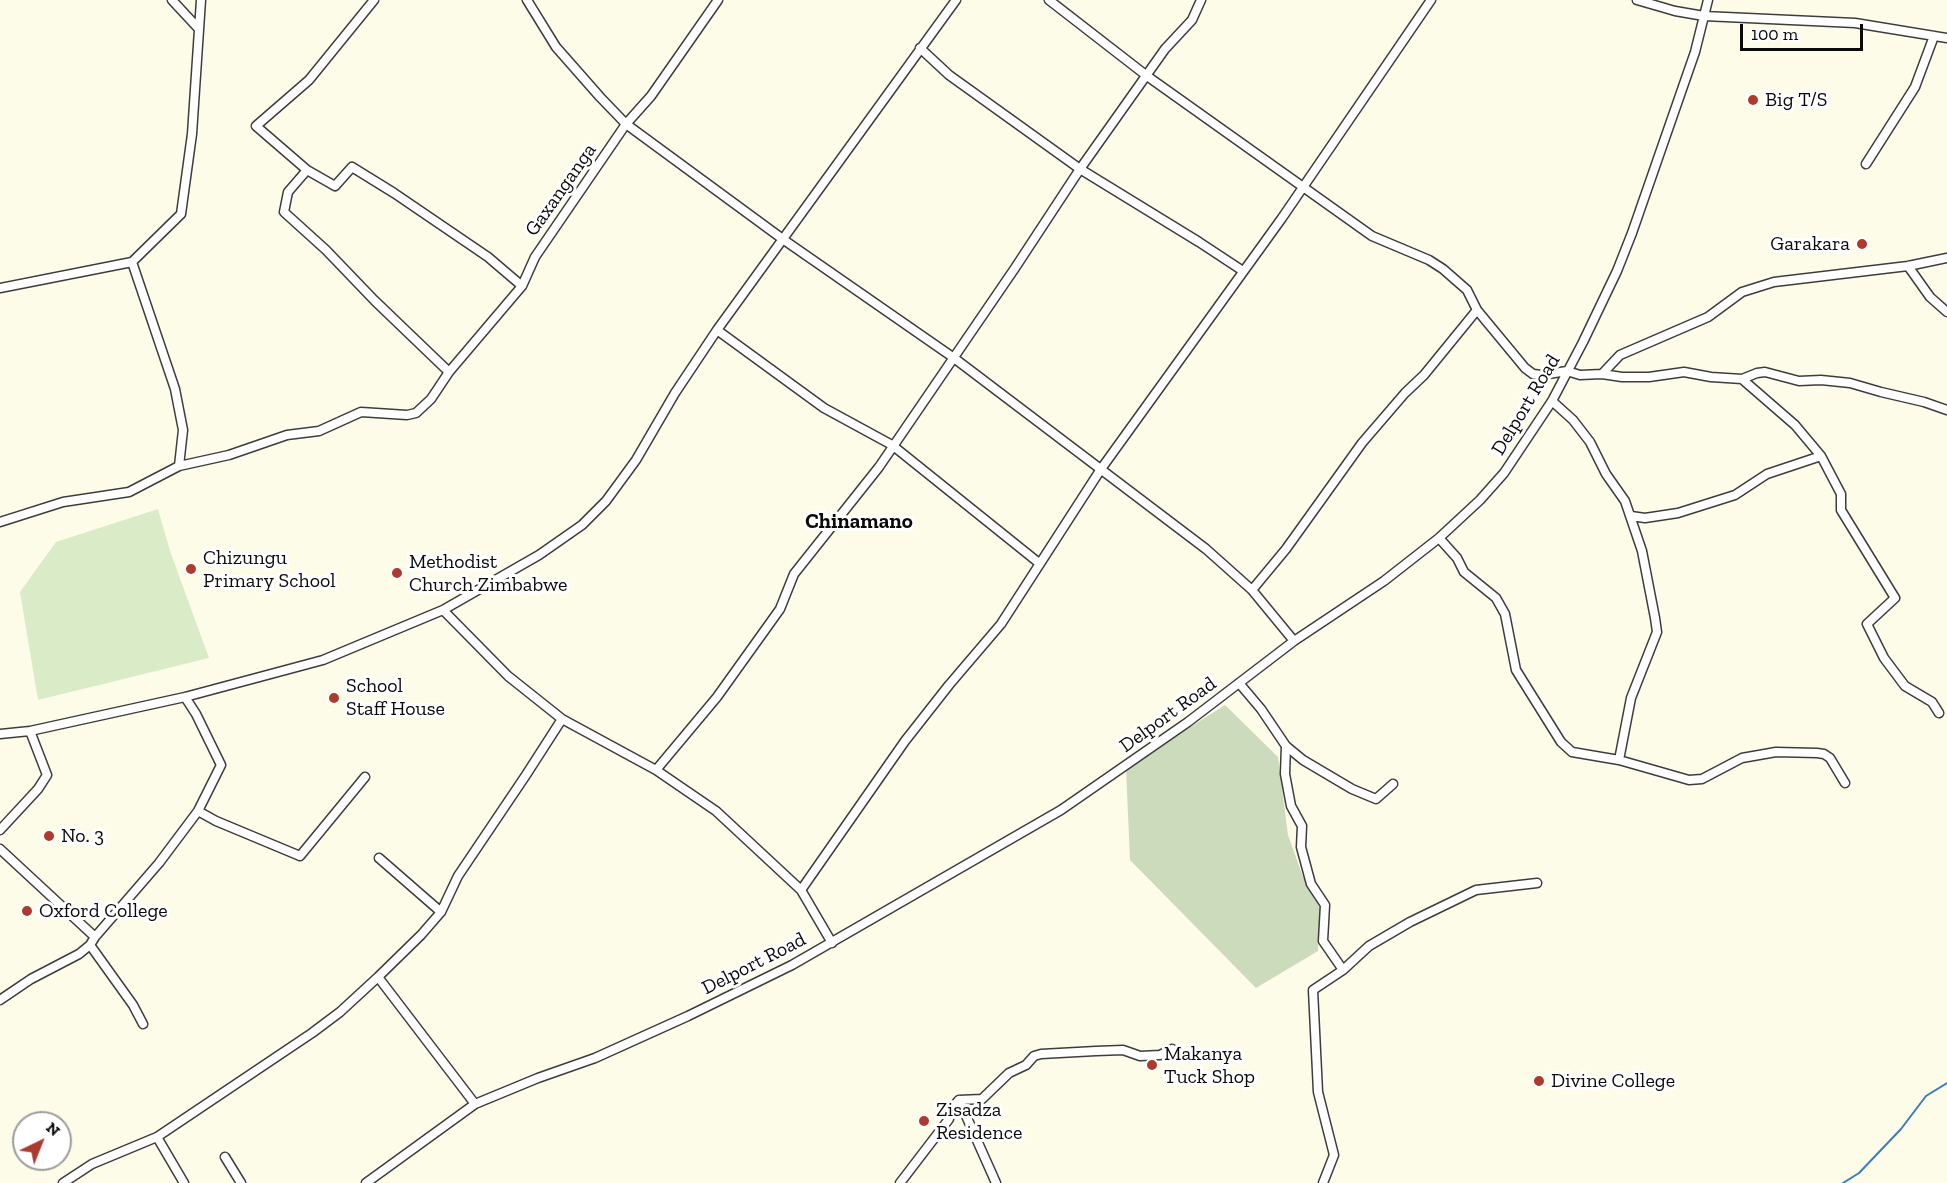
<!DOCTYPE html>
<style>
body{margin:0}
#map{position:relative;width:1947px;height:1183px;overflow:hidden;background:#fdfce8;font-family:"Zilla Slab",serif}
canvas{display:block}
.north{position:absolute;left:12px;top:1111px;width:60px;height:60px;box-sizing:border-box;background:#fff;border:2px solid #9d9d9d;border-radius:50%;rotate:43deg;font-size:16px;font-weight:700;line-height:24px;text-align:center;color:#0a0a0a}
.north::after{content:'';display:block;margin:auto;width:21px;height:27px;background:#ac3a2f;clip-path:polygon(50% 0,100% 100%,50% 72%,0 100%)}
.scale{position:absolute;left:1740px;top:24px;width:123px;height:27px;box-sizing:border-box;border:3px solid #0a0a0a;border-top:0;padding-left:8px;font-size:18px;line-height:21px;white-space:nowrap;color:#0a0a0a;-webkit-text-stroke:4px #fff;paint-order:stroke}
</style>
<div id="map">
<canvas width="1947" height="1183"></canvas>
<div class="north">N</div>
<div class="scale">100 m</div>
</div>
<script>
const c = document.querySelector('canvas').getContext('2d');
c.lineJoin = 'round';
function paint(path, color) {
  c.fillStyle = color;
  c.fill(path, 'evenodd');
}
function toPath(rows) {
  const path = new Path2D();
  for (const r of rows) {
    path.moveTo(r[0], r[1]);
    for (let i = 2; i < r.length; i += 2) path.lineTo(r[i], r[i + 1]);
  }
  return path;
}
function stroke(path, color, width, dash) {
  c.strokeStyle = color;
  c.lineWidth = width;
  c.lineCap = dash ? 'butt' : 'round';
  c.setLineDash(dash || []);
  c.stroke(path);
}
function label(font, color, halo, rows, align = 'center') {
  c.font = font + ' "Zilla Slab",serif';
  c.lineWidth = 6;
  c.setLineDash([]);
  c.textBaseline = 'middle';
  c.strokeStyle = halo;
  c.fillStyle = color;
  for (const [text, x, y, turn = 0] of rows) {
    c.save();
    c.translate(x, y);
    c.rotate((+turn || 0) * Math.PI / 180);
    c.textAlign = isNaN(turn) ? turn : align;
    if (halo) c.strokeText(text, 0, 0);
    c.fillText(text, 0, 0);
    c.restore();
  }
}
paint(toPath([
 [1225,705,1278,757,1288,835,1302,874,1320,908,1318,951,1256,988,1130,860,1126,768]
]), '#cddbbd');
paint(toPath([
 [158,509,170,551,209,658,38,700,20,592,56,542]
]), '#daebc7');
stroke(toPath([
 [1843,1183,1859,1173,1901,1129,1926,1096,1947,1083]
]), '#3f7bc0', 2);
const minor = toPath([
 [172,0,198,28],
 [374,0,309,80,256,126,307,170,335,186,352,167,394,193,488,257,522,286],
 [527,0,556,47,600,97,626,124,784,240,954,358,1206,549,1252,590,1294,641],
 [1049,0,1147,76,1372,236,1429,260,1443,269,1467,290,1477,310,1525,368,1533,374,1542,375,1567,371,1580,375,1602,374,1622,377,1649,377,1684,372,1711,377,1742,379,1757,373,1765,372,1799,381,1821,380,1850,383,1881,392,1924,402,1947,410],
 [1637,0,1675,11,1704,16,1855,23,1947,38],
 [920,48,949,75,1080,169,1199,242,1243,271],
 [1866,164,1915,87,1934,36],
 [307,170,288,192,284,212,326,250,374,300,449,372],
 [1908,266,1930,297,1947,312],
 [0,288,132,262,181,214,192,134,201,0],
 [717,330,824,408,892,445,1039,563],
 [1602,374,1620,355,1708,317,1742,292,1774,282,1908,266,1947,258],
 [1742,379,1795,425,1821,456,1841,494,1841,510,1895,598,1867,624,1884,658,1905,686,1932,702,1939,713],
 [1552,401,1573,420,1590,442,1606,474,1625,501,1642,551,1655,618,1657,632,1631,698,1619,760],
 [179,466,229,455,287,435,319,431,361,412,407,415,416,413,431,399,449,372,522,286,535,257,626,124,651,96,718,0],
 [1631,516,1645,518,1678,513,1735,495,1767,474,1821,456],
 [0,522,63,502,129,492,179,466,183,430,175,389,132,262],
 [1439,538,1457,558,1464,572,1496,598,1505,614,1516,670,1561,742,1572,752,1619,760,1689,780,1702,779,1742,758,1776,752,1817,753,1824,754,1830,758,1845,783],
 [1252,590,1286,549,1362,443,1405,393,1424,375,1477,310],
 [443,610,508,676,562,719,656,770,716,811,801,890,832,943],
 [1239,683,1261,709,1286,746,1303,760,1352,789,1376,799,1393,784],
 [0,734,30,731,185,697,323,660,443,610,539,555,582,525,606,501,636,460,675,393,717,330,956,0],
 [1286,746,1285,774,1291,806,1302,826,1301,847,1311,884,1325,905,1323,941,1343,970],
 [656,770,717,697,780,609,794,574,879,467,1015,268,1080,169,1165,49,1192,20,1201,0],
 [198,811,216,821,300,856,365,777],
 [0,830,38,789,47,775,30,731],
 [0,849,95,937],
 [379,858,441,912],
 [801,890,905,741,949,685,1001,624,1101,469,1282,218,1431,0],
 [90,945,133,1005,143,1024],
 [378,977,475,1104],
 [0,1000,31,979,79,954,90,945,95,937,159,863,198,811,221,765,196,714,185,697],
 [959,1100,996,1183],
 [157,1137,184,1183],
 [225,1157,241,1183],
 [63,1183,92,1164,157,1137,312,1033,340,1012,378,977,421,935,441,912,458,876,526,775,562,719],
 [366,1183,475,1104,538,1078,595,1058,688,1016,792,965,1061,810,1188,722,1294,641,1384,581,1439,538,1480,500,1504,473,1552,401,1583,342,1617,271,1632,233,1695,52,1708,0],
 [900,1183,949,1119,951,1109,959,1100,982,1099,1009,1073,1026,1065,1034,1056,1041,1054,1096,1051,1123,1050,1140,1056,1160,1055,1172,1049],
 [1323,1183,1334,1155,1318,1092,1313,990,1343,970,1369,946,1410,922,1476,890,1537,883]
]);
stroke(minor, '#3d3d3d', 11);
stroke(minor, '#fff', 8);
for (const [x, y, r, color] of [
 [1753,100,6,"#ac3a2f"],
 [1862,244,6,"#ac3a2f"],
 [191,569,6,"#ac3a2f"],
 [397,573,6,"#ac3a2f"],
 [334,698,6,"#ac3a2f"],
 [49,836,6,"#ac3a2f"],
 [27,911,6,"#ac3a2f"],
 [1152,1065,6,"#ac3a2f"],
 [1539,1081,6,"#ac3a2f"],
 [924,1121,6,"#ac3a2f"]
]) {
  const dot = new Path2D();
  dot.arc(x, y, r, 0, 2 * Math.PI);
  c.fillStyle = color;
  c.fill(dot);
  stroke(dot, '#fff', 2);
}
label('20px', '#0a0a0a', '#fff', [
 ["Big T/S",1765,100],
 ["Garakara",1850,244,"right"],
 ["Chizungu",203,558],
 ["Primary School",203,581],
 ["Methodist",409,562],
 ["Church Zimbabwe",409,585],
 ["School",346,686],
 ["Staff House",346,709],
 ["No. 3",61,836],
 ["Oxford College",39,911],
 ["Makanya",1164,1054],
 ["Tuck Shop",1164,1077],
 ["Divine College",1551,1081],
 ["Zisadza",936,1110],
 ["Residence",936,1133]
], 'left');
label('20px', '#0a0a0a', '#fff', [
 ["Gaxanganga",561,190,-55],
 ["Delport Road",1526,405,-59],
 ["Delport Road",1168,715,-36],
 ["Delport Road",754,964,-27]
]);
label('bold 21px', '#0a0a0a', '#fff', [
 ["Chinamano",859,522]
]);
</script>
